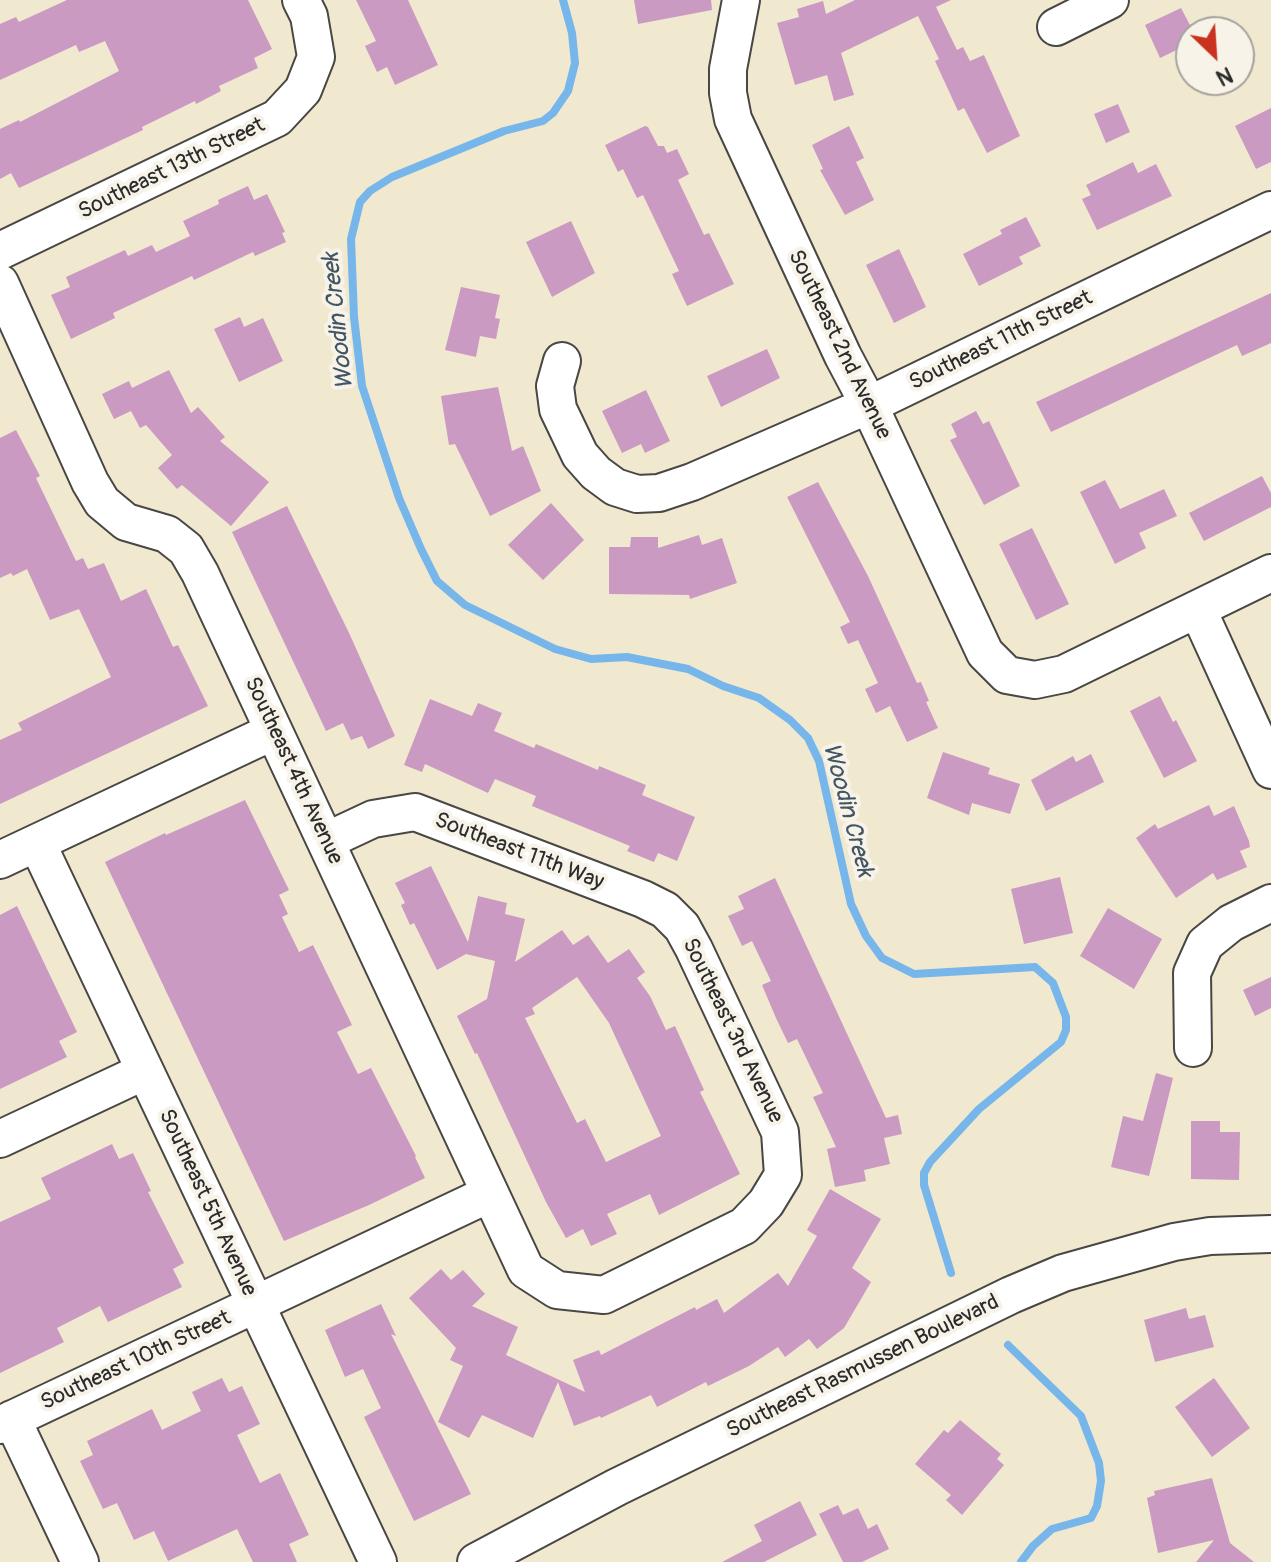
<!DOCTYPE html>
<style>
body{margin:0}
#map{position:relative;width:1271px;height:1562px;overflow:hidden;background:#f1e8d0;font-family:Pangolin,sans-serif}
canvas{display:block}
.north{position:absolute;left:1175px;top:16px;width:80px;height:80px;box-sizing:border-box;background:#f7f3e8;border:2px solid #a5a39c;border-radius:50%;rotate:155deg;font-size:22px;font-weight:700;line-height:32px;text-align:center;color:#2b2b2b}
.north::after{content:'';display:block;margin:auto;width:28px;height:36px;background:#c8321e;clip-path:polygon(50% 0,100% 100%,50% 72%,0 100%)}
</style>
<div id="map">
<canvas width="1271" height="1562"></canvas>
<div class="north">N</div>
</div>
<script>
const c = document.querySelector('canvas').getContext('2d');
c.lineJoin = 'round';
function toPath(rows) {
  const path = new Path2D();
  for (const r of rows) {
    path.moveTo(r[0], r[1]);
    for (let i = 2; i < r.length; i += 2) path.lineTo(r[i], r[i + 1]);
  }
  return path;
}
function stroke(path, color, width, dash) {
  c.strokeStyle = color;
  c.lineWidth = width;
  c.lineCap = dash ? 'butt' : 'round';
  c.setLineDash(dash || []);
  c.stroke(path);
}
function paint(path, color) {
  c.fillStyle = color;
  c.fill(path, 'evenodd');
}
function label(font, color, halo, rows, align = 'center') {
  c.font = font + ' Pangolin,sans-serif';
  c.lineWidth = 8;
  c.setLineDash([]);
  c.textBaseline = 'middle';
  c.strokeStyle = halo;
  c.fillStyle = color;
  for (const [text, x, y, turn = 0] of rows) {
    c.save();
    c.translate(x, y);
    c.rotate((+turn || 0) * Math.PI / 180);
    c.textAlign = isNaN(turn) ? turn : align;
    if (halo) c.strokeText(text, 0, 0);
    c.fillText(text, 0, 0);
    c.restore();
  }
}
stroke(toPath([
 [563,0,572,33,575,63,568,91,553,113,543,121,504,131,392,177,370,191,360,202,351,239,354,317,362,386,399,498,421,549,437,581,465,605,555,649,591,659,627,657,688,669,723,686,759,698,790,720,808,738,819,761,851,904,866,936,882,958,914,974,1035,967,1053,983,1066,1017,1066,1030,1061,1042,979,1109,930,1162,924,1173,924,1185,951,1273],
 [1008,1345,1081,1416,1099,1463,1101,1481,1097,1506,1091,1518,1052,1529,1033,1546,1021,1562]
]), '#76b6ea', 8);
paint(toPath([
 [67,0,248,0,272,49,254,58,258,68,219,86,221,91,196,104,195,101,142,127,143,130,19,188,11,173,0,179,0,129,19,120,20,122,119,71,105,41,79,52,76,45,0,80,0,24,16,17,19,22],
 [356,0,408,0,438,65,395,85,387,67,377,72,365,46,376,41],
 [634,0,711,0,712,10,638,24],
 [855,0,951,0,936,7,957,50,963,47,970,61,984,55,1020,136,987,153,964,108,958,111,935,61,939,59,918,16,841,53,854,95,834,101,827,75,795,85,777,23,799,17,797,9,823,1,826,14],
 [1181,8,1192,29,1191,43,1160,58,1145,25],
 [1118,104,1130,132,1106,143,1094,114],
 [1271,108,1271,162,1256,169,1235,126],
 [645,126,648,127,658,146,664,146,667,153,677,149,689,174,678,180,704,235,709,233,734,284,687,306,672,274,679,271,643,195,637,198,623,169,618,172,605,145],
 [849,126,864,158,856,162,874,200,845,215,820,170,823,169,812,145],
 [1133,162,1138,173,1156,164,1172,196,1097,230,1082,199,1091,195,1086,185],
 [248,186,254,200,267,194,285,232,282,233,286,242,255,256,253,252,194,280,192,276,113,313,115,318,71,339,51,295,70,287,66,277,125,250,128,256,152,245,156,252,190,236,183,221,219,204,218,200],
 [1026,217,1041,246,1019,257,1023,264,979,286,963,254,1002,234,1000,230],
 [571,221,595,273,552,297,526,242],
 [899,249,926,307,894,323,866,265],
 [461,287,500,295,495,318,500,319,496,339,480,336,476,357,445,350],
 [1271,293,1271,343,1242,356,1237,345,1051,432,1036,402],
 [240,317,244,327,263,318,283,361,239,382,214,329],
 [767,349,780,378,721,407,707,376],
 [169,370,191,413,198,407,225,437,220,441,269,482,231,526,182,485,177,489,158,468,172,455,146,425,140,428,131,411,114,419,102,394,129,381,132,388],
 [498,387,512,451,523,446,541,491,490,516,455,444,449,445,441,396],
 [646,390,670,441,645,453,641,444,622,453,602,411],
 [976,411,983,424,989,421,1020,486,984,505,950,440,957,437,951,424],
 [16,430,40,476,36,478,76,561,83,558,88,569,104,563,121,601,146,589,173,647,178,645,208,706,0,804,0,740,22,730,18,723,111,677,79,609,50,620,27,569,13,576,11,573,0,578,0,438],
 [1262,476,1271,493,1271,507,1204,541,1189,513],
 [1105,480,1120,509,1164,489,1177,516,1139,533,1146,548,1115,564,1080,492],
 [818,482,868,576,917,683,921,682,929,701,926,702,938,728,907,742,890,706,876,713,865,689,878,683,858,640,848,644,840,627,850,622,787,497],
 [551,503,584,540,543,580,508,545],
 [287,506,350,635,395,736,368,749,362,736,351,740,343,723,326,731,232,532],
 [1032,528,1069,604,1036,620,999,544],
 [699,535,702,545,722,538,737,583,690,599,689,595,609,594,609,547,630,547,631,537,658,537,658,548],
 [1160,696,1173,722,1176,720,1197,761,1164,778,1130,711],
 [430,699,472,716,478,703,502,713,494,731,534,748,536,744,598,770,599,766,646,785,642,795,695,817,677,861,658,853,654,862,627,851,630,846,532,806,536,796,495,779,488,793,425,764,422,772,404,765],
 [943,752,990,768,988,774,1020,784,1010,814,972,803,969,815,927,798],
 [1091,754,1104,782,1046,811,1031,780,1073,756,1076,762],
 [245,800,289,890,279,895,288,914,282,917,299,952,313,945,352,1025,337,1032,358,1074,371,1068,416,1156,415,1157,425,1178,369,1205,284,1241,105,862,165,833,166,835],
 [1209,805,1214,816,1234,806,1249,841,1250,847,1240,851,1247,867,1217,880,1213,873,1176,898,1136,838,1155,824,1158,829],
 [431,866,468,942,478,896,507,903,505,914,525,919,515,962,562,930,573,945,588,935,608,963,629,949,645,972,637,978,650,996,666,1030,675,1026,704,1090,700,1092,740,1174,659,1215,650,1194,607,1214,617,1234,591,1246,583,1229,566,1238,546,1202,477,1053,475,1054,457,1016,487,999,495,961,466,954,437,970,414,923,410,925,401,905,405,903,395,883],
 [577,977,609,1023,661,1136,606,1162,585,1119,577,1123,525,1018,535,1014,532,1008],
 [1060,877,1073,933,1024,944,1011,889],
 [775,878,886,1118,898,1115,902,1134,884,1138,890,1164,864,1170,866,1181,835,1187,827,1149,836,1147,813,1097,823,1093,797,1039,788,1043,776,1018,762,985,771,981,752,941,742,946,728,916,744,909,738,896],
 [17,906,77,1032,59,1041,67,1057,0,1089,0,915],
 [1108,908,1162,939,1134,989,1080,956],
 [1271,977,1271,1008,1255,1016,1243,990],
 [1156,1073,1173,1078,1149,1176,1111,1167,1123,1116,1143,1121],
 [1191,1121,1220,1121,1220,1132,1240,1132,1239,1180,1191,1179],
 [112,1144,119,1159,133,1153,151,1191,148,1192,184,1263,173,1269,182,1287,108,1322,100,1306,57,1328,64,1342,0,1373,0,1222,51,1199,41,1178],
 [830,1189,881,1219,852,1268,871,1282,844,1328,817,1349,809,1339,785,1357,778,1347,749,1366,708,1386,706,1382,657,1407,651,1395,601,1418,600,1416,574,1426,558,1382,533,1438,482,1415,469,1438,438,1422,463,1366,450,1360,456,1348,409,1298,441,1269,451,1280,463,1270,485,1294,472,1306,518,1327,506,1355,585,1392,573,1360,599,1350,601,1355,695,1307,696,1310,717,1299,724,1313,778,1273,788,1286,817,1236,807,1230],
 [381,1304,396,1336,391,1334,471,1494,414,1521,364,1417,381,1408,363,1369,345,1377,325,1330],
 [1186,1308,1189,1319,1205,1315,1214,1347,1155,1362,1144,1320],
 [222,1378,229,1392,242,1386,260,1424,237,1435,260,1483,280,1473,309,1535,289,1544,297,1562,253,1562,237,1529,168,1561,154,1531,134,1540,117,1503,103,1509,80,1461,93,1455,87,1441,152,1409,162,1430,201,1411,192,1392],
 [1214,1378,1250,1428,1212,1457,1175,1407],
 [960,1420,1001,1454,997,1459,1004,1465,962,1515,946,1500,951,1495,915,1464,944,1430,948,1433],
 [1212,1478,1230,1543,1254,1562,1196,1562,1214,1540,1158,1553,1147,1498,1155,1495,1154,1491],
 [800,1501,817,1535,764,1562,722,1562,762,1541,754,1525],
 [838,1505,843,1515,858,1508,868,1529,877,1524,889,1549,862,1562,843,1562,819,1514]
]), '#ca9ac3');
const minor = toPath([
 [741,0,728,69,728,93,733,119,843,356,869,405,985,653,1007,675,1035,680,1064,674,1271,573],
 [1056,27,1110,0],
 [0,251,277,118,303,90,316,57,309,16,301,0],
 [0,283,90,482,102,502,126,522,167,534,186,549,200,573,526,1270,557,1290,604,1295,744,1226,766,1203,783,1175,780,1132,694,949,682,927,665,910,643,899,415,812,373,819,326,841],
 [562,361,555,386,558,409,580,455,596,473,615,487,637,494,659,493,692,482,869,405,1271,210],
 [1198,610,1271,770],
 [37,843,378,1562],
 [0,860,274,731],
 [1193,1048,1192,973,1205,944,1231,923,1271,903],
 [0,1139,145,1071],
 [12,1419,80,1562],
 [0,1425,489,1194],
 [476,1562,617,1487,1011,1295,1063,1273,1174,1242,1210,1236,1271,1234]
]);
stroke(minor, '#494744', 40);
stroke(minor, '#fff', 36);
label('22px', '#2b2b2b', '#f7f3e8', [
 ["Southeast 13th Street",172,169,-26],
 ["Southeast 11th Street",1001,341,-26],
 ["Southeast 2nd Avenue",839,345,64],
 ["Southeast 4th Avenue",293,771,65],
 ["Southeast 11th Way",519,852,21],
 ["Southeast 3rd Avenue",732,1031,64],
 ["Southeast 5th Avenue",207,1203,65],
 ["Southeast 10th Street",136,1361,-25],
 ["Southeast Rasmussen Boulevard",863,1367,-26]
]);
label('italic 24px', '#425564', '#f7f3e8', [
 ["Woodin Creek",339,321,-96],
 ["Woodin Creek",847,810,75]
]);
</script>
